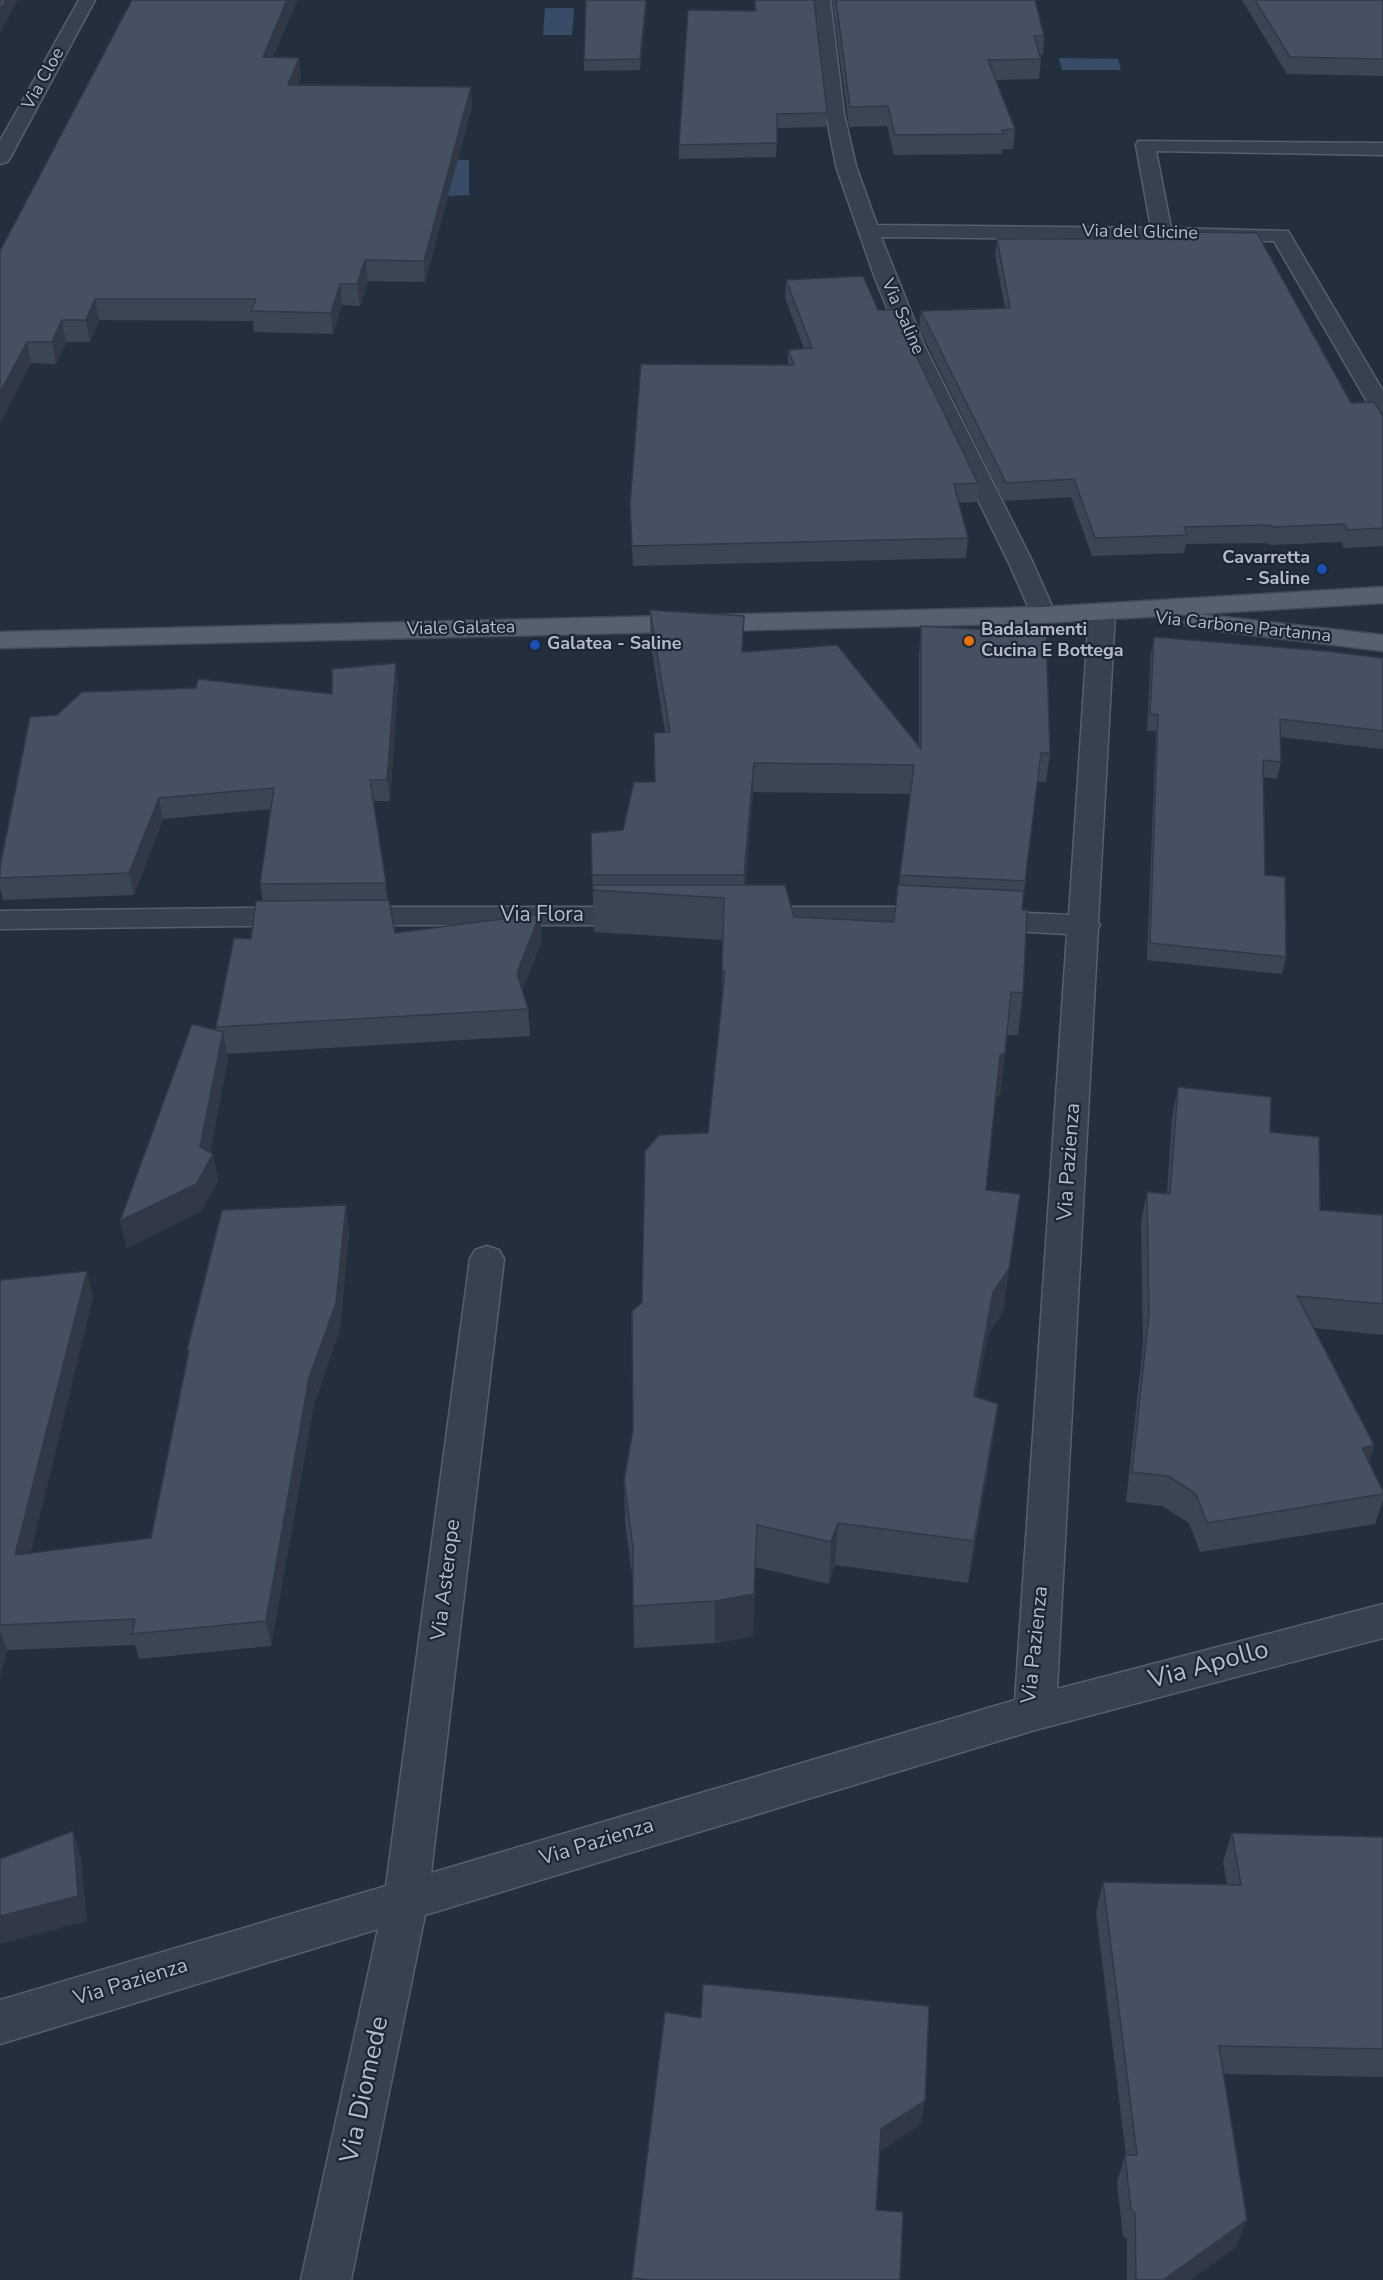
<!DOCTYPE html>
<style>
body{margin:0}
canvas{display:block;background:#242f3e}
</style>
<canvas width="1383" height="2280"></canvas>
<script>
const ctx = document.querySelector('canvas').getContext('2d');
ctx.lineJoin = 'round';
function paint(path, color) { ctx.fillStyle = color; ctx.fill(path, 'evenodd'); }
const shape = rows => new Path2D(rows.map(r => 'M' + r).join(''));
function trace(path, color, width, dash) { ctx.strokeStyle = color; ctx.lineWidth = width; ctx.lineCap = dash ? 'butt' : 'round'; ctx.setLineDash(dash || []); ctx.stroke(path); }
function write(font, color, halo, rows, align = 'center') {
  ctx.font = font + ' "Nunito Sans",sans-serif'; ctx.lineWidth = 4.5; ctx.setLineDash([]); ctx.textBaseline = 'middle'; ctx.strokeStyle = halo; ctx.fillStyle = color; for (const [text, x, y, turn = 0] of rows) {
    ctx.save(); ctx.translate(x, y); ctx.rotate((+turn || 0) * Math.PI / 180); ctx.textAlign = isNaN(turn) ? turn : align; if (halo) ctx.strokeText(text, 0, 0); ctx.fillText(text, 0, 0); ctx.restore();
  }
}
paint(shape([
 [545,8,574,8,572,35,543,35],
 [1059,58,1118,59,1121,70,1062,70],
 [469,160,469,195,420,197,421,161]
]), '#394c67');
const minor = shape([
 [79,0,95,0,10,158,7,162,0,164,0,141,79,0],
 [814,0,830,0,844,114,856,166,877,225,1151,228,1136,145,1138,141,1383,143,1383,155,1156,151,1171,228,1288,231,1383,391,1383,417,1375,415,1372,410,1274,241,881,237,924,345,1033,563,1056,615,1052,620,1043,623,1034,620,1009,563,902,345,875,278,836,166,826,114,814,0],
 [1102,604,1111,607,1115,612,1098,922,1100,925,1098,928,1057,1689,1383,1604,1383,1638,1035,1730,425,1915,351,2280,301,2280,378,1929,0,2044,0,2000,386,1886,470,1259,475,1250,487,1246,499,1250,504,1259,431,1873,1015,1700,1067,934,907,925,751,925,740,923,736,916,740,909,751,907,907,907,1069,915,1089,612,1093,607,1102,604],
 [325,907,639,907,650,909,654,916,650,923,639,925,325,925,0,929,0,911,325,907]
]);
const major = shape([
 [1383,587,1383,603,1043,623,0,648,0,632,1043,607,1383,587],
 [1197,614,1383,635,1383,651,1188,627,1184,622,1188,617,1197,614]
]);
trace(minor, '#565f6c', 3);
trace(major, '#414a57', 3);
paint(minor, '#38414e');
paint(major, '#56606e');
paint(shape([
 [132,0,297,0,273,57,301,77,298,85,472,107,425,282,368,281,360,306,342,305,333,334,254,332,253,321,99,320,90,342,66,342,56,364,31,363,0,423],
 [647,0,640,70,584,71,584,60],
 [754,0,814,0,827,113,826,127,777,128,776,157,679,159,679,145,755,11],
 [832,0,1035,0,1044,36,1043,55,1039,55,1041,59,1039,79,995,80,1015,129,1013,149,1002,149,1002,154,894,155,887,126,849,127],
 [1242,0,1383,0,1383,76,1287,74],
 [1194,232,1351,403,1383,416,1383,546,1344,548,1341,542,1271,545,1265,543,1186,544,1184,553,1092,556,1071,497,1004,501,919,328,921,311,1005,308,995,255,997,239,1193,239],
 [786,280,878,310,978,483,977,502,959,503,968,538,966,558,633,566,630,504,788,365,788,350,804,349,785,298],
 [650,610,743,652,919,746,919,654,921,626,1050,753,1046,782,1037,782,1022,910,1023,993,1018,1035,1007,1035,1000,1096,995,1098,986,1190,1003,1312,988,1335,976,1397,998,1404,992,1447,968,1583,835,1565,829,1584,755,1567,753,1636,715,1643,634,1648,633,1582,625,1522,624,1480,633,1430,642,1303,708,1133,722,1005,723,940,594,932,591,833,623,830,654,782,665,732,650,639],
 [753,792,910,794,899,885,894,922,794,917,745,885],
 [1154,637,1383,658,1383,749,1280,737,1281,762,1277,779,1263,777,1265,875,1286,957,1282,974,1147,960,1156,731,1147,731,1151,653],
 [398,683,390,801,373,801,388,900,395,933,540,914,542,941,522,990,528,1009,530,1036,227,1054,228,1059,210,1152,213,1154,218,1181,201,1211,127,1248,120,1221,216,1030,216,1027,251,939,263,901,260,884,271,809,163,819,134,895,3,900,0,887,0,867,57,715,332,694],
 [1178,1087,1270,1132,1320,1210,1383,1215,1383,1335,1314,1328,1374,1445,1369,1462,1383,1491,1383,1500,1375,1524,1200,1552,1189,1523,1162,1506,1126,1502,1143,1344,1141,1222,1147,1192,1167,1193,1172,1117],
 [349,1231,340,1329,314,1404,271,1646,139,1659,135,1645,7,1650,0,1677,0,1283,93,1297,30,1554,151,1538,188,1355,187,1350],
 [1232,1833,1383,1837,1383,2077,1224,2074,1236,2247,1190,2280,1127,2280,1127,2239,1123,2236,1117,2182,1125,2155,1126,2155,1096,1912,1103,1882,1227,1884,1223,1862],
 [921,2124,880,2151,876,2210,900,2280,632,2280,632,2278]
]), '#3b4654');
paint(shape([
 [6,0,18,0,0,33,0,11],
 [287,0,297,0,265,76,263,57],
 [646,0,647,0,640,70,640,59],
 [299,58,301,77,290,105,288,85],
 [471,87,472,107,425,282,424,261],
 [365,260,368,281,360,306,357,284],
 [340,284,342,305,333,334,331,313],
 [95,299,99,320,90,342,86,320],
 [62,320,66,342,56,364,52,342],
 [27,342,31,363,0,423,0,392],
 [396,663,398,683,390,801,387,780],
 [754,763,753,792,744,905,744,875],
 [159,798,163,819,134,895,129,873],
 [540,914,542,941,518,1000,517,973],
 [223,1032,228,1059,208,1163,213,1154,218,1181,201,1211,127,1248,120,1221,200,1147],
 [1005,1053,1000,1096,995,1098,1000,1055],
 [1020,1194,1003,1312,988,1335,968,1438,974,1396,993,1292],
 [346,1205,349,1231,340,1329,314,1404,271,1646,266,1621,309,1378],
 [87,1271,93,1297,24,1581,15,1555],
 [998,1404,992,1447,968,1583,974,1541],
 [1374,1445,1365,1475,1362,1448],
 [838,1523,835,1565,829,1584,831,1542],
 [754,1594,753,1636,715,1643,715,1601],
 [0,1631,7,1650,0,1677],
 [73,1831,81,1857,87,1921,0,1944,0,1916],
 [925,2101,921,2124,878,2152,881,2129],
 [1247,2220,1236,2247,1190,2280,1163,2280]
]), '#303945');
const building = shape([
 [0,0,6,0,0,11,0,0],
 [132,0,287,0,263,57,299,58,288,85,471,87,424,261,365,260,357,284,340,284,331,313,251,311,256,299,95,299,86,320,62,320,52,342,27,342,0,392,0,251,132,0],
 [586,0,646,0,640,59,584,60,586,0],
 [755,0,814,0,827,113,777,114,777,143,679,145,688,10,756,11,755,0],
 [836,0,1035,0,1044,36,1034,36,1041,59,988,60,1015,129,1002,130,1003,134,895,135,888,106,850,107,836,0],
 [1255,0,1383,0,1383,59,1290,57,1255,0],
 [1194,232,1257,233,1351,403,1374,402,1383,416,1383,528,1347,530,1345,524,1274,527,1269,525,1184,527,1187,535,1095,538,1074,479,1006,483,921,311,1010,308,997,239,1198,239,1194,232],
 [863,276,878,310,894,310,978,483,954,484,968,538,632,546,630,504,641,364,794,365,788,350,812,348,786,280,863,276],
 [650,610,744,616,742,652,837,645,921,749,921,626,1046,633,1050,753,1041,753,1025,881,900,875,914,765,754,763,744,875,592,875,591,833,623,830,634,782,655,782,654,733,670,732,650,610],
 [1154,637,1325,651,1383,658,1383,731,1280,719,1281,762,1263,760,1265,875,1285,877,1286,957,1150,943,1158,715,1150,714,1154,637],
 [396,663,387,780,370,780,386,883,260,884,274,788,159,798,129,873,0,878,0,867,30,717,57,715,82,692,196,688,198,679,332,694,332,669,396,663],
 [593,885,785,885,794,917,894,922,898,885,1024,891,1022,910,1027,910,1023,993,1011,992,1005,1053,1000,1055,986,1190,1020,1194,1009,1269,993,1292,974,1396,998,1404,974,1541,838,1523,831,1542,757,1525,754,1594,715,1601,633,1606,633,1548,624,1480,633,1430,632,1311,642,1303,645,1151,659,1135,708,1133,725,972,722,969,724,898,593,890,593,885],
 [389,900,395,933,540,914,517,973,528,1009,216,1027,234,938,251,939,256,901,389,900],
 [192,1024,223,1032,200,1147,213,1154,196,1184,120,1221,192,1024],
 [1178,1087,1271,1097,1270,1132,1319,1137,1320,1210,1383,1215,1383,1304,1297,1296,1374,1445,1362,1448,1383,1491,1383,1494,1207,1523,1196,1494,1168,1476,1132,1472,1149,1314,1147,1192,1170,1194,1178,1087],
 [346,1205,336,1303,309,1378,266,1621,132,1634,135,1619,0,1625,0,1283,1,1280,87,1271,15,1555,151,1538,189,1350,187,1350,222,1210,346,1205],
 [73,1831,78,1896,0,1916,0,1859,73,1831],
 [1232,1833,1383,1837,1383,2049,1219,2046,1247,2220,1163,2280,1136,2280,1135,2213,1131,2210,1125,2155,1137,2155,1103,1882,1241,1885,1232,1833],
 [703,1984,929,2006,925,2101,881,2129,876,2210,903,2212,900,2280,650,2280,632,2278,665,2012,701,2018,703,1984]
]);
paint(building, '#455162');
trace(building, '#303945', 1.5);
for (const [x, y, r, color] of [
 [1322,569,6,"#1a4fb4"],
 [969,641,6,"#e8710a"],
 [535,645,6,"#1a4fb4"]
]) { const dot = new Path2D(); dot.arc(x, y, r, 0, 2 * Math.PI); ctx.fillStyle = color; ctx.fill(dot); trace(dot, '#1d2633', 2); }
write('18px', '#b4bcc9', '#1d2633', [
 ["Via Cloe",44,79,-61],
 ["Via del Glicine",1140,233,1],
 ["Via Saline",902,317,66],
 ["Via Carbone Partanna",1243,628,6],
 ["Viale Galatea",461,629,-1]
]);
write('bold 18px', '#b4bcc9', '#1d2633', [
 ["Cavarretta",1310,559,"right"],
 ["- Saline",1310,580,"right"],
 ["Badalamenti",981,631],
 ["Cucina E Bottega",981,652],
 ["Galatea - Saline",547,645]
], 'left');
write('21px', '#b4bcc9', '#1d2633', [
 ["Via Flora",542,916],
 ["Via Pazienza",1070,1162,-86],
 ["Via Asterope",447,1580,-83],
 ["Via Pazienza",1036,1645,-84],
 ["Via Pazienza",597,1843,-17],
 ["Via Pazienza",131,1983,-17]
]);
write('26px', '#b4bcc9', '#1d2633', [
 ["Via Apollo",1209,1666,-15],
 ["Via Diomede",366,2090,-78]
]);
</script>
